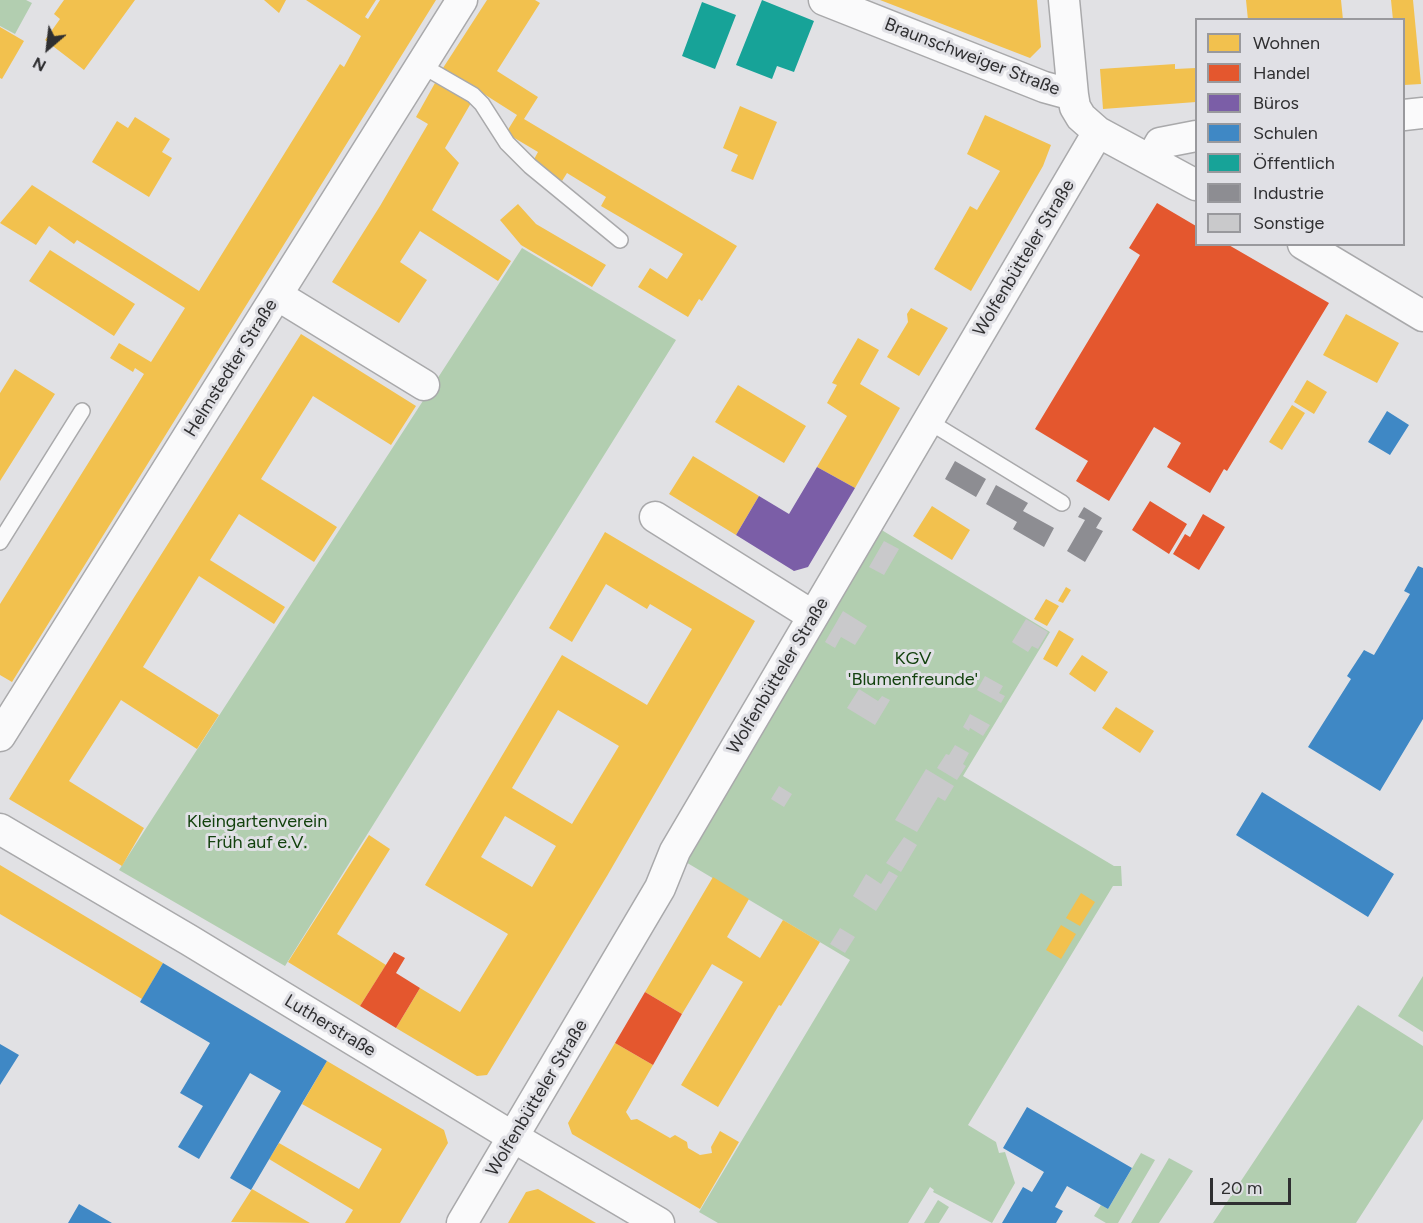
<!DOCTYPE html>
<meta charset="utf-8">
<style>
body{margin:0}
#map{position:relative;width:1423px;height:1223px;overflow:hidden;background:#e1e1e4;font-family:Figtree,sans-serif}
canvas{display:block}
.legend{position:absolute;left:1195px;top:18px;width:210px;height:228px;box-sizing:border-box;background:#e0e0e5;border:2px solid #99999d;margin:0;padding:8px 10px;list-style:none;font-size:18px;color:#2f2f31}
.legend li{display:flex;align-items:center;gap:12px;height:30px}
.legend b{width:30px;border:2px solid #99999d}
.north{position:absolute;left:18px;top:18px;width:60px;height:60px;-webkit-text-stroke:4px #e0e0e5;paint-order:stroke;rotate:208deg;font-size:16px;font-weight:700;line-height:24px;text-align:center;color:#2f2f31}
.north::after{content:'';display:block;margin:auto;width:21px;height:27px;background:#2f2f31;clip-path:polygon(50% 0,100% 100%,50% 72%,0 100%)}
.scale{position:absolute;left:1210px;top:1178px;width:81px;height:27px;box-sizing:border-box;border:3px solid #2f2f31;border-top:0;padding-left:8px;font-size:18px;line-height:21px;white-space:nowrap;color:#2f2f31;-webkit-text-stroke:4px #e0e0e5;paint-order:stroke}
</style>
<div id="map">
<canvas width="1423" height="1223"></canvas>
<ul class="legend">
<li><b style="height:16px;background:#f2c14e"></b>Wohnen</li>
<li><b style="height:16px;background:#e4572e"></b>Handel</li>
<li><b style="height:16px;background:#7b5ea7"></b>Büros</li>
<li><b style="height:16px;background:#3f88c5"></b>Schulen</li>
<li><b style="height:16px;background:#17a398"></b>Öffentlich</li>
<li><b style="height:16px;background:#8d8d92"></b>Industrie</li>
<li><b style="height:16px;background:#c9c9cb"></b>Sonstige</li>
</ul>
<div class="north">N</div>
<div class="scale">20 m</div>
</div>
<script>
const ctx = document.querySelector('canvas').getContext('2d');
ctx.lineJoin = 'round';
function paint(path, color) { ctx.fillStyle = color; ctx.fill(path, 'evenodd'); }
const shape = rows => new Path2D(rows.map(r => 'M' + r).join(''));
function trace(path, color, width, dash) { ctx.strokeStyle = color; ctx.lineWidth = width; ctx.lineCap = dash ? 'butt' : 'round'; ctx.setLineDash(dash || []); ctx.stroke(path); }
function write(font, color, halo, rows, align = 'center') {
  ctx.font = font + ' Figtree,sans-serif'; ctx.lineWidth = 6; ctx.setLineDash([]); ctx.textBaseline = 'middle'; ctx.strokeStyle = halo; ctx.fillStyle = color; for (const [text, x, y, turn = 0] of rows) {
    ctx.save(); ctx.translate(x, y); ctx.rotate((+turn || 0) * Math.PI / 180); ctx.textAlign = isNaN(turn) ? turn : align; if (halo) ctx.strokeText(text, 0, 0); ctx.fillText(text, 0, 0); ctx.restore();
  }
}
paint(shape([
 [0,0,26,0,32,3,15,34,0,26],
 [522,248,676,340,285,966,119,870],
 [880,529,1050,632,963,776,1114,866,1121,866,1122,886,1113,886,968,1125,996,1142,999,1153,1005,1152,1015,1183,992,1223,933,1192,934,1190,930,1187,908,1223,718,1223,699,1212,850,960,684,861],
 [1423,976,1423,1032,1398,1016],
 [1358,1005,1423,1046,1423,1119,1356,1223,1213,1223],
 [1141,1153,1155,1160,1118,1223,1106,1223,1094,1216,1101,1205,1108,1209],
 [1169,1158,1193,1171,1159,1223,1131,1223],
 [938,1200,949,1207,939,1223,924,1223]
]), '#b2ceb0');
paint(shape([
 [64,0,135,0,84,70,45,40,60,19,54,14],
 [264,0,286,0,279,13],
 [306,0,376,0,365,17,368,19,380,0,436,0,12,682,0,675,0,604,144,374,135,368,133,372,110,358,119,343,151,362,185,308,77,240,74,244,49,226,36,245,0,223,32,185,199,291,340,64,344,67,361,36],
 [487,0,535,0,540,3,497,71,538,97,524,119,737,246,702,301,699,299,688,317,638,287,650,268,667,279,683,254,601,206,606,197,567,173,562,181,532,163,538,152,506,133,517,115,443,68],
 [880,0,1037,0,1041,47,1030,58],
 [1246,0,1341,0,1343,20,1248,20],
 [1391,0,1413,0,1421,84,1404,85,1404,20,1393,20],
 [0,27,24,41,2,79,0,78],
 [1175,64,1175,69,1196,68,1196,102,1103,109,1100,69],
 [435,83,471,103,445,148,459,163,432,210,511,261,498,281,420,231,400,262,427,280,399,323,332,282,380,206,428,124,416,117],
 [740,106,777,122,753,180,731,171,738,155,723,148],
 [985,115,1051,145,1043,166,971,291,934,269,970,206,977,210,1000,171,967,154],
 [135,117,170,139,162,152,172,158,149,197,92,162,117,121,128,128],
 [518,204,536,224,606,265,592,287,521,245,500,220],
 [50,250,135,304,114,336,29,281],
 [911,308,948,328,919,376,887,357,908,322,907,314],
 [1346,314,1399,343,1377,383,1323,355],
 [301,334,416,406,391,445,313,396,261,479,337,527,314,562,239,514,210,560,285,607,274,624,199,576,143,667,219,715,197,749,121,700,69,781,144,828,122,866,9,799,133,599],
 [858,338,879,350,860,384,900,408,855,488,817,467,847,416,827,403,837,385,832,383],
 [15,369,55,394,0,481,0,393],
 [1307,380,1327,392,1314,414,1294,402],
 [738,385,806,426,784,463,715,422],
 [1292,405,1305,413,1282,450,1269,442],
 [693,456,759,496,736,535,669,494],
 [932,506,970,530,952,560,913,536],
 [605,532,755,621,607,876,487,1075,477,1076,396,1028,420,988,460,1012,508,934,425,885,562,655,647,705,692,629,650,604,647,609,606,584,572,642,549,628],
 [558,710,619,746,572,824,512,788],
 [505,816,556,846,532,887,481,857],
 [1066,587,1071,590,1063,603,1058,601],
 [1046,599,1059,606,1047,626,1034,619],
 [1059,630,1074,639,1057,667,1043,659],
 [1082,655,1108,672,1095,692,1069,674],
 [1116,707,1154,731,1140,753,1102,728],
 [369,835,390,849,337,934,386,965,360,1006,288,962],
 [0,865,163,963,142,999,0,914],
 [713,877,749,899,727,937,760,958,783,920,820,942,781,1006,779,1005,718,1107,681,1085,743,982,712,964,682,1014,645,992],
 [1081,893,1095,902,1080,926,1066,918],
 [1061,925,1076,934,1061,959,1046,950],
 [615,1043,653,1065,626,1112,631,1120,637,1119,670,1138,675,1135,687,1142,688,1148,700,1155,712,1153,711,1147,720,1131,739,1142,700,1209,572,1134,568,1123],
 [327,1061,444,1130,448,1143,400,1223,345,1223,353,1210,269,1159,279,1143,359,1189,382,1149,302,1104],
 [252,1189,310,1223,231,1222],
 [538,1189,596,1223,508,1223,526,1192]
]), '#f2c14e');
paint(shape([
 [1157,203,1196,226,1196,244,1227,244,1329,303,1227,471,1224,469,1210,493,1167,467,1181,443,1154,427,1109,501,1076,481,1088,461,1035,429,1140,255,1129,248],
 [1150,501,1187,524,1169,554,1132,530],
 [1203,514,1225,527,1199,570,1173,554,1185,534,1190,537],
 [394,952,405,958,396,973,420,988,396,1028,360,1006],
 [645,992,682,1014,653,1065,615,1043]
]), '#e4572e');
paint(shape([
 [817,467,855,488,808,567,794,571,736,535,759,496,789,514]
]), '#7b5ea7');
paint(shape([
 [1387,411,1409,425,1390,455,1368,442],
 [1418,566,1423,568,1423,719,1380,791,1308,747,1351,679,1347,676,1364,650,1374,655,1410,594,1404,591],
 [1262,792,1394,874,1368,917,1236,835],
 [163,963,327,1061,251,1190,230,1178,281,1091,250,1073,199,1159,178,1147,203,1106,180,1093,210,1043,140,1002],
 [0,1044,19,1055,0,1085],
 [1027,1107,1132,1168,1108,1209,1067,1186,1055,1207,1063,1211,1056,1223,1002,1223,1023,1187,1032,1192,1044,1172,1003,1148],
 [79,1204,112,1223,68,1223]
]), '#3f88c5');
paint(shape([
 [762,0,814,21,794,72,777,66,772,79,736,65],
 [702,2,736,15,715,69,682,56]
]), '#17a398');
paint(shape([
 [955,461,986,479,976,497,945,479],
 [996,485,1028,503,1023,511,1054,528,1044,547,1013,529,1017,522,986,504],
 [1084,507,1102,518,1096,528,1103,531,1085,562,1067,551,1085,520,1078,517]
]), '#8d8d92');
paint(shape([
 [884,541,899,549,884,575,869,567],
 [843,611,867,626,855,645,841,637,835,648,825,642],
 [1026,619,1048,632,1038,649,1032,646,1028,652,1012,642],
 [985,676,1003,686,999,693,1005,696,1001,703,977,690],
 [859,689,878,701,882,696,890,700,875,725,847,708],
 [970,714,990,725,983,736,970,728,969,731,963,727],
 [955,745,969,753,963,764,966,766,957,780,937,768,946,754,949,755],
 [926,769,954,786,945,801,938,797,917,832,895,820],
 [779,786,792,794,784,807,771,799],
 [904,837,917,845,901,872,886,863],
 [889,871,898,876,876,911,853,896,866,874,881,884],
 [840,928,855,937,845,953,830,944]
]), '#c9c9cb');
const service = shape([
 [421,65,473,95,482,104,507,143,530,166,620,240],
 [928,421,1062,503],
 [0,542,82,411]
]);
const minor = shape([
 [824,0,1044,87,1073,95],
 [1064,0,1073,95,1075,107,1081,117,1098,132,1196,185],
 [1404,115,1423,113],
 [1151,159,1160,143,1196,136],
 [1303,244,1423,316],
 [277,295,424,385],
 [655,517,813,616],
 [0,736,462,0],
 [0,829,189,940,513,1137,659,1223],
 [462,1223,660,888,675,851,1098,132]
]);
trace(service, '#a9a9ab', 18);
trace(minor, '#a9a9ab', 33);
trace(service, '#fafafb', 15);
trace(minor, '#fafafb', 30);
write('18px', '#2f2f31', '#e0e0e5', [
 ["Braunschweiger Straße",972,57,21],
 ["Wolfenbütteler Straße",1024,258,-59],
 ["Helmstedter Straße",231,368,-58],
 ["Wolfenbütteler Straße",778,676,-59],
 ["Lutherstraße",330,1026,31],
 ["Wolfenbütteler Straße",537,1098,-59]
]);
write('18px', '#13420e', '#e0e0e5', [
 ["KGV",913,659],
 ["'Blumenfreunde'",913,680],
 ["Kleingartenverein",257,822],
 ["Früh auf e.V.",257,843]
]);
</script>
